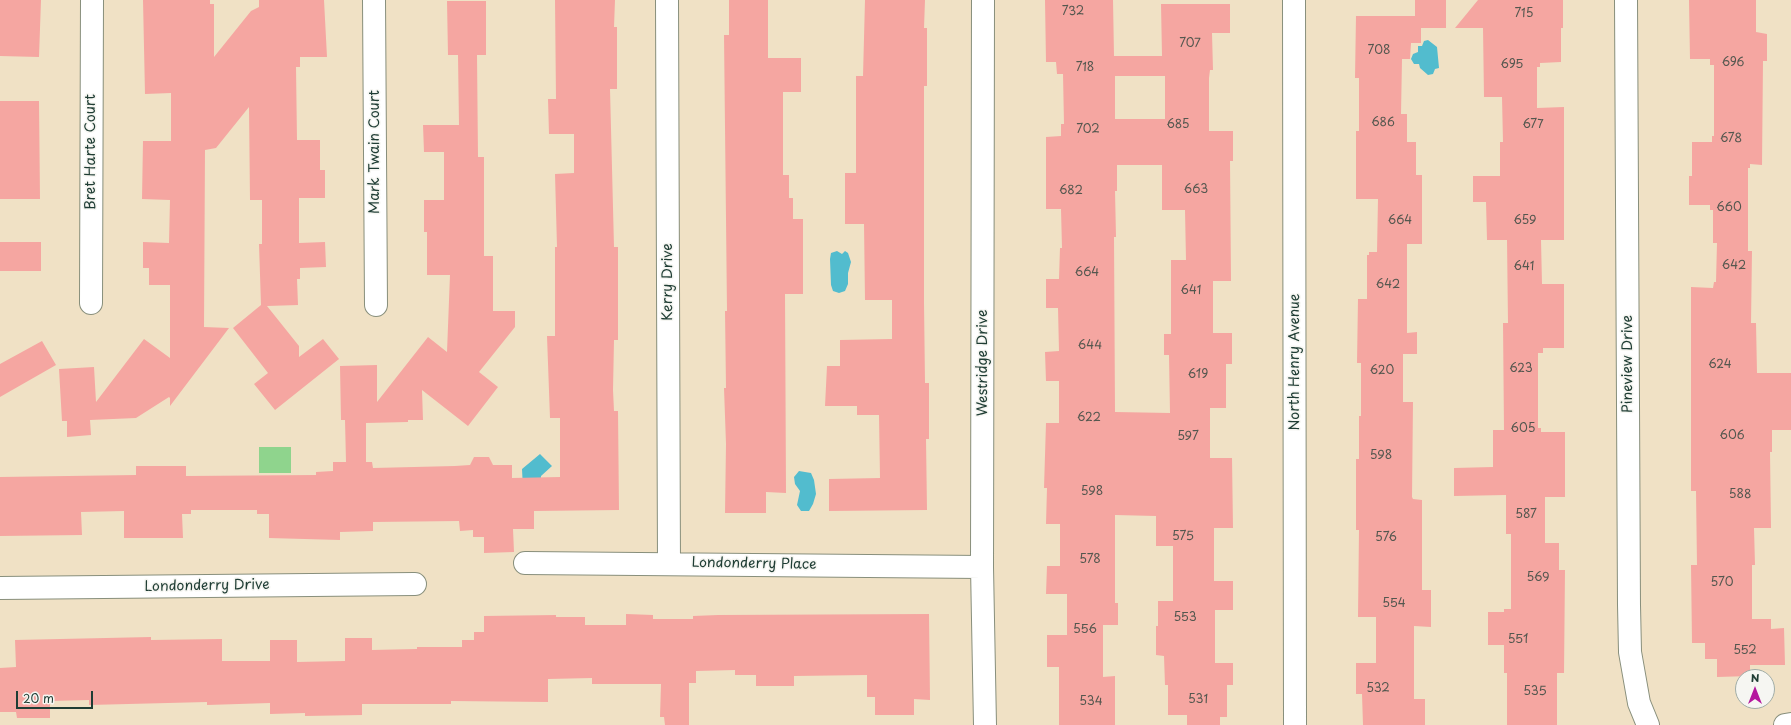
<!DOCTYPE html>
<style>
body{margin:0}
#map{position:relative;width:1791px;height:725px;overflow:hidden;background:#f0e1c5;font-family:"Playpen Sans",sans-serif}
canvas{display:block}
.north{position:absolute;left:1735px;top:669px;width:40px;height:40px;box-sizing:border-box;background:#f6f6f2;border:1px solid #a0aca6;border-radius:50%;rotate:0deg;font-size:11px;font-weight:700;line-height:16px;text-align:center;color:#1f3d34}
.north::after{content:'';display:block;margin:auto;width:14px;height:18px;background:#b5179e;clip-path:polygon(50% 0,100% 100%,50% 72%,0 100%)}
.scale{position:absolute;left:16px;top:691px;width:77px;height:18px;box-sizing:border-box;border:2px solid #1f3d34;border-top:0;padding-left:5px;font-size:12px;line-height:14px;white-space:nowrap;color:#1f3d34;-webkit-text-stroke:3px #f6f6f2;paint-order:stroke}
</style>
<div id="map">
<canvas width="1791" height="725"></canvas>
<div class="north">N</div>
<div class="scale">20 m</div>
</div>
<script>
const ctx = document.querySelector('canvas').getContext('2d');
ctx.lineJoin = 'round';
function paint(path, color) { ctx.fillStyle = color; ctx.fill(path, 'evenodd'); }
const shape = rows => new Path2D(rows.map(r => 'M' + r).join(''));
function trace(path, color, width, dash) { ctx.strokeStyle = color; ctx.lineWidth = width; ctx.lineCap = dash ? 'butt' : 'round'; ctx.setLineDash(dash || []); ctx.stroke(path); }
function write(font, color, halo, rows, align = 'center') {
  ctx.font = font + ' "Playpen Sans",sans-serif'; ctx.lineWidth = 3; ctx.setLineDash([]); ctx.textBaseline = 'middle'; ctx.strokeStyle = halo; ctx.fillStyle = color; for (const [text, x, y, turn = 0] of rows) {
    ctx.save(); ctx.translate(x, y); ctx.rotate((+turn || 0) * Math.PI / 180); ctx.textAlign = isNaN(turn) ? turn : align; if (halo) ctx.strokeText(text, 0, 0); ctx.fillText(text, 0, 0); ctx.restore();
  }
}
paint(shape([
 [259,447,291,447,291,473,259,473]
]), '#8fd48d');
paint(shape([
 [1428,40,1437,47,1439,68,1435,69,1433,74,1428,75,1420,68,1419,64,1414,64,1411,59,1413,54,1418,52,1418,46,1422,46,1424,41],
 [837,251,842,254,845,251,848,253,851,262,848,273,848,284,845,291,839,293,833,291,831,285,830,259,831,253],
 [540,454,552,466,541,476,540,493,523,489,522,469],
 [799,471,811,473,814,480,816,494,813,504,809,511,801,511,797,505,800,491,795,484,794,477]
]), '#52bcce');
paint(shape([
 [0,0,41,0,39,57,0,56],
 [143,0,210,0,210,4,214,4,214,57,251,11,259,7,259,0,324,0,327,57,300,57,300,67,296,67,297,140,320,140,320,170,325,170,325,198,299,198,299,243,325,242,326,267,300,268,300,279,297,279,298,305,267,306,299,346,299,357,323,339,339,359,275,410,254,384,268,373,233,328,261,305,259,244,262,244,262,200,250,200,249,107,216,148,205,150,204,327,229,328,170,406,170,398,169,397,136,418,90,420,91,435,67,437,67,421,62,421,59,369,94,367,96,402,144,339,170,358,170,285,149,285,149,268,143,268,143,242,169,243,170,200,142,199,143,141,171,141,171,93,145,94],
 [555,0,615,0,614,27,617,27,617,89,610,89,614,247,618,247,618,340,614,340,613,390,614,411,618,411,619,510,534,511,534,529,513,529,514,552,484,553,484,537,473,537,473,530,460,531,459,521,373,522,373,531,340,532,340,540,269,538,269,514,257,514,257,510,191,510,191,514,182,514,183,538,124,538,124,511,81,512,82,535,0,536,0,477,136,475,136,466,186,466,186,476,316,475,316,472,333,471,333,462,346,462,345,420,341,420,340,366,377,365,377,402,428,337,447,352,450,275,427,275,427,232,424,232,424,200,444,200,444,152,424,152,423,125,459,125,458,55,448,55,447,1,486,1,486,55,477,55,478,157,484,157,484,256,493,256,493,311,515,311,515,327,479,372,498,387,468,426,422,390,423,420,408,420,408,422,366,423,366,462,372,462,373,468,455,466,470,465,474,457,489,457,493,465,512,465,512,478,560,477,560,418,550,418,547,336,555,336,555,247,557,247,555,174,574,173,574,134,549,134,548,99,556,99],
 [729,0,768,0,768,58,801,58,801,92,783,92,783,175,789,175,789,198,793,198,793,219,803,219,803,294,785,294,786,493,766,492,766,513,725,513,726,444,724,388,726,388,725,311,727,311,724,35,729,35],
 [865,0,925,0,924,28,927,28,927,86,924,86,924,303,925,383,929,383,929,439,926,439,927,510,829,511,829,479,880,478,879,415,857,415,857,406,825,406,827,366,840,366,840,340,892,339,892,300,865,300,864,224,845,224,845,173,856,173,856,76,863,76],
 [1045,0,1113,0,1114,56,1162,56,1161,4,1230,4,1230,33,1212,33,1213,70,1210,70,1209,78,1209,131,1233,131,1233,161,1230,161,1231,281,1213,281,1213,333,1232,333,1232,364,1226,364,1226,408,1210,408,1210,458,1232,458,1233,528,1214,528,1214,581,1233,581,1233,610,1215,610,1215,663,1233,663,1233,685,1227,685,1227,717,1220,717,1220,725,1187,725,1187,715,1168,715,1168,685,1165,685,1164,656,1156,655,1156,626,1158,626,1158,601,1173,601,1173,546,1156,546,1156,516,1115,515,1115,603,1118,603,1118,625,1103,625,1103,677,1115,676,1115,725,1059,725,1059,667,1047,667,1047,635,1067,635,1067,594,1046,594,1047,566,1060,566,1060,524,1046,524,1047,488,1044,488,1046,423,1059,423,1059,381,1046,381,1045,352,1059,351,1058,308,1046,308,1046,279,1059,279,1060,248,1062,248,1061,209,1046,209,1046,137,1061,136,1061,124,1064,124,1063,74,1057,74,1056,62,1046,62],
 [1115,76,1165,76,1165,119,1115,119],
 [1117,165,1162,165,1162,210,1185,210,1186,260,1171,260,1171,334,1164,334,1164,355,1169,355,1170,413,1115,412,1114,237,1116,237,1115,191,1117,191],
 [1415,0,1446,0,1446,28,1421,28,1421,43,1411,43,1410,59,1402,59,1401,114,1407,114,1407,142,1416,142,1416,175,1422,175,1422,244,1407,244,1407,333,1417,332,1417,354,1403,354,1403,402,1413,402,1412,497,1413,499,1422,500,1422,590,1431,590,1431,627,1414,626,1414,699,1425,699,1425,725,1363,725,1362,694,1356,694,1356,663,1376,663,1376,617,1358,617,1359,530,1356,530,1356,459,1359,459,1359,416,1361,416,1361,363,1357,363,1358,299,1367,299,1367,255,1369,255,1369,252,1377,252,1378,199,1356,199,1356,131,1359,131,1359,78,1355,78,1356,16,1415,16],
 [1478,0,1563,0,1563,28,1561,28,1561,62,1540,63,1540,67,1537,67,1537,108,1564,107,1564,240,1541,240,1542,284,1564,284,1564,348,1543,348,1543,353,1538,353,1538,428,1541,428,1541,432,1565,432,1565,497,1545,497,1545,543,1559,543,1559,570,1565,570,1564,673,1557,673,1557,725,1507,725,1507,673,1504,673,1504,645,1488,645,1488,612,1504,612,1504,609,1511,609,1511,534,1506,534,1506,495,1454,496,1454,468,1493,467,1493,430,1504,430,1503,323,1508,323,1507,240,1487,240,1486,202,1473,202,1473,176,1500,176,1500,142,1503,142,1502,97,1484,97,1483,28,1455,28],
 [1689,0,1756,0,1756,32,1767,34,1767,61,1763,61,1762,165,1750,164,1750,168,1748,168,1748,251,1752,251,1751,323,1756,323,1757,373,1791,373,1791,430,1772,430,1772,452,1770,452,1771,528,1754,528,1755,565,1752,565,1752,619,1771,619,1771,629,1784,628,1785,665,1750,665,1750,676,1717,677,1717,659,1705,659,1705,643,1692,643,1691,565,1697,565,1696,491,1691,491,1691,287,1713,288,1714,282,1716,282,1717,243,1713,243,1713,210,1710,210,1710,205,1689,205,1689,176,1692,176,1692,142,1712,142,1712,136,1714,136,1714,65,1710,65,1710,59,1690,59],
 [0,101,39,101,40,199,0,199],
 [0,242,41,242,41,271,0,271],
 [42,341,56,365,0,397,0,364],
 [626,614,653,615,653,619,693,619,693,616,718,615,929,614,930,700,914,699,914,715,875,715,875,697,867,697,867,675,794,676,794,686,756,686,756,675,735,675,735,670,696,671,696,683,689,683,689,725,665,725,664,717,660,717,661,684,592,684,592,678,548,679,548,702,451,701,451,704,362,704,362,715,305,716,305,713,270,714,270,703,207,705,207,702,89,705,89,700,50,701,50,718,17,718,16,712,0,712,0,668,16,667,15,640,151,637,151,640,222,639,222,661,270,661,270,640,297,640,297,662,345,661,345,638,372,638,372,650,417,649,417,647,462,647,462,640,474,640,474,632,484,632,484,616,556,615,556,617,585,617,585,625,626,625]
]), '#f5a6a1');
const minor = shape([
 [374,0,376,305],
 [667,0,669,563],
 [983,0,982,567,985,725],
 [1294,0,1295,725],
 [1626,0,1629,605,1630,652,1639,703,1648,725],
 [91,303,92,0],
 [525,563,982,567],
 [0,588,415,584],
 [1785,725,1791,724]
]);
trace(minor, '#888f7c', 24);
trace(minor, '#fff', 22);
write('12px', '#54574f', null, [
 ["732",1073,12],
 ["715",1524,14],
 ["707",1190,44],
 ["708",1379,51],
 ["696",1733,63],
 ["695",1512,65],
 ["718",1085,68],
 ["686",1383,123],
 ["685",1178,125],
 ["677",1533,125],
 ["702",1088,130],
 ["678",1731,139],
 ["663",1196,190],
 ["682",1071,191],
 ["660",1729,208],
 ["664",1400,221],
 ["659",1525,221],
 ["642",1734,266],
 ["641",1524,267],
 ["664",1087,273],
 ["642",1388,285],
 ["641",1191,291],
 ["644",1090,346],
 ["624",1720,365],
 ["623",1521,369],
 ["620",1382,371],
 ["619",1198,375],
 ["622",1089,418],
 ["605",1523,429],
 ["606",1732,436],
 ["597",1188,437],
 ["598",1381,456],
 ["598",1092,492],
 ["588",1740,495],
 ["587",1526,515],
 ["575",1183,537],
 ["576",1386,538],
 ["578",1090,560],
 ["569",1538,578],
 ["570",1722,583],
 ["554",1394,604],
 ["553",1185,618],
 ["556",1085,630],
 ["551",1518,640],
 ["552",1745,651],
 ["532",1378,689],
 ["535",1535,692],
 ["531",1198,700],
 ["534",1091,702]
]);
write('14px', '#1f3d34', '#f6f6f2', [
 ["Bret Harte Court",91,152,-90],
 ["Mark Twain Court",375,152,-90],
 ["Kerry Drive",668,282,-90],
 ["North Henry Avenue",1295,362,-90],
 ["Westridge Drive",983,363,-90],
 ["Pineview Drive",1628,364,-90],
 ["Londonderry Place",754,564,1],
 ["Londonderry Drive",207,586,-1]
]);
</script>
